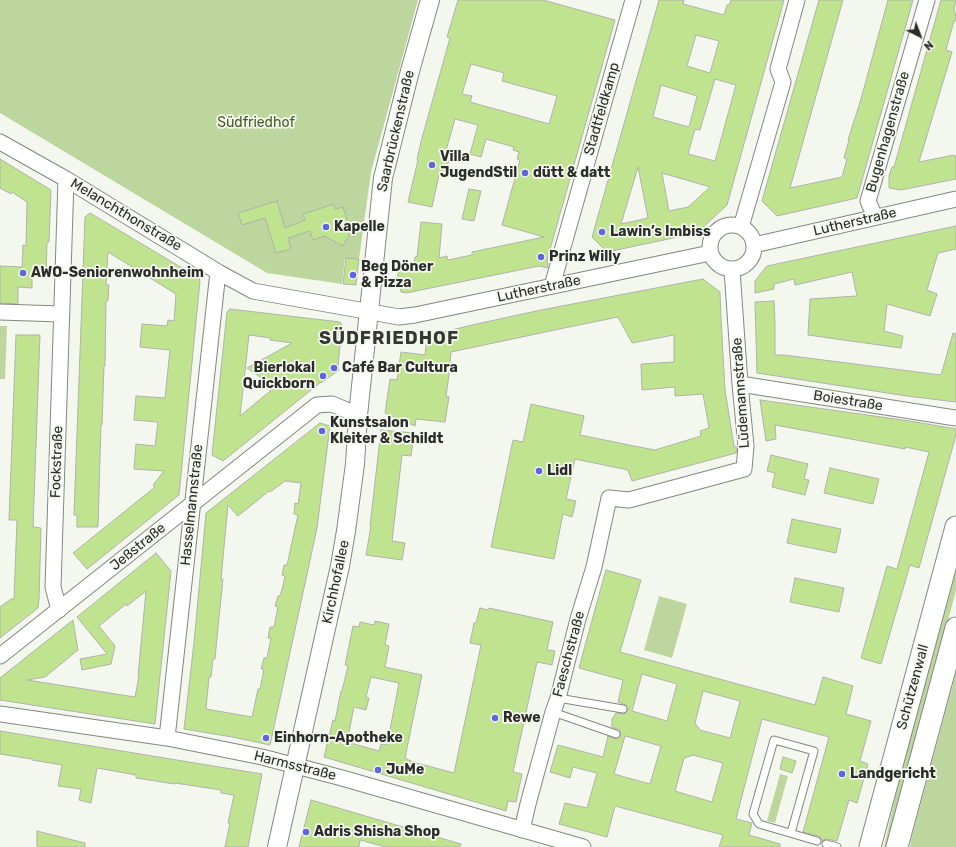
<!DOCTYPE html>
<meta charset="utf-8">
<style>
body{margin:0}
#map{position:relative;width:956px;height:847px;overflow:hidden;background:#f3f7ee;font-family:Rubik,sans-serif}
canvas{display:block}
.north{position:absolute;left:900px;top:16px;width:40px;height:40px;-webkit-text-stroke:3px #f3f7ee;paint-order:stroke;rotate:138deg;font-size:11px;font-weight:700;line-height:16px;text-align:center;color:#2c2d2a}
.north::after{content:'';display:block;margin:auto;width:14px;height:18px;background:#2c2d2a;clip-path:polygon(50% 0,100% 100%,50% 72%,0 100%)}
</style>
<div id="map">
<canvas width="956" height="847"></canvas>
<div class="north">N</div>
</div>
<script>
const ctx = document.querySelector('canvas').getContext('2d');
ctx.lineJoin = 'round';
function paint(path, color) { ctx.fillStyle = color; ctx.fill(path, 'evenodd'); }
const shape = rows => new Path2D(rows.map(r => 'M' + r).join(''));
function trace(path, color, width, dash) { ctx.strokeStyle = color; ctx.lineWidth = width; ctx.lineCap = dash ? 'butt' : 'round'; ctx.setLineDash(dash || []); ctx.stroke(path); }
function write(font, color, halo, rows, align = 'center') {
  ctx.font = font + ' Rubik,sans-serif'; ctx.lineWidth = 3.5; ctx.setLineDash([]); ctx.textBaseline = 'middle'; ctx.strokeStyle = halo; ctx.fillStyle = color; for (const [text, x, y, turn = 0] of rows) {
    ctx.save(); ctx.translate(x, y); ctx.rotate((+turn || 0) * Math.PI / 180); ctx.textAlign = isNaN(turn) ? turn : align; if (halo) ctx.strokeText(text, 0, 0); ctx.fillText(text, 0, 0); ctx.restore();
  }
}
paint(shape([
 [0,0,418,0,371,172,359,259,345,258,342,284,267,273,0,113],
 [0,326,7,326,5,379,0,379],
 [956,565,956,591,907,768,888,847,884,847,911,727],
 [659,596,687,604,672,658,644,650],
 [956,673,956,847,910,847,911,840],
 [780,774,788,776,775,823,767,821]
]), '#bdd69e');
const building = shape([
 [458,0,543,0,615,20,547,260,548,268,539,266,406,293,401,292,398,277,398,269,413,271,415,257,417,257,421,222,442,224,439,258,447,256,448,260,472,255,472,252,544,237,502,225,520,160,517,159,519,152,513,150,514,147,486,139,481,157,470,154,478,125,455,119,445,154,447,154,445,159,449,160,444,177,439,175,432,207,408,202,418,160,417,159,422,138,450,38,447,37,458,0],
 [471,64,504,73,502,81,557,96,549,124,470,102,472,96,462,94,471,64],
 [659,0,684,0,683,4,724,15,727,5,729,5,731,0,784,0,727,205,697,233,607,252,592,237,659,0],
 [696,35,719,41,710,73,687,66,696,35],
 [715,79,736,85,715,161,688,154,695,129,700,130,715,79],
 [661,85,697,96,689,127,653,117,661,85],
 [638,167,648,218,621,224,638,167],
 [662,173,710,187,688,207,669,211,662,173],
 [819,0,843,0,790,188,842,177,847,159,844,158,849,140,848,140,861,99,888,0,913,0,857,198,777,216,762,201,771,169,819,0],
 [941,0,956,0,954,10,956,16,956,21,954,21,946,50,952,52,919,162,954,155,954,156,956,156,956,179,901,190,889,188,889,176,892,167,894,167,941,0],
 [0,159,51,190,49,242,47,242,46,277,32,276,32,288,18,287,18,304,0,303,0,266,22,267,23,245,26,246,27,202,12,192,11,194,0,188,0,159],
 [469,189,481,191,474,221,462,219,469,189],
 [277,201,285,228,305,220,303,214,334,204,335,209,343,207,348,223,346,223,349,235,343,246,324,236,313,240,310,231,288,238,291,249,276,253,265,218,242,225,238,213,277,201],
 [90,213,199,278,200,281,179,495,87,569,73,553,155,487,153,485,164,471,134,469,136,444,155,446,158,422,134,420,136,396,165,398,170,350,140,347,142,324,167,326,168,320,174,321,176,294,108,252,106,285,109,285,108,301,106,301,105,366,104,366,102,425,101,425,98,527,77,527,77,515,74,515,85,217,90,213],
 [956,226,956,249,938,253,927,290,937,294,930,316,887,304,884,331,903,336,901,348,808,335,810,299,857,296,852,272,795,285,794,279,774,284,774,289,755,293,755,281,767,266,956,226],
 [346,258,359,259,356,285,343,284,346,258],
 [703,279,720,292,721,318,725,390,734,446,737,447,736,453,632,481,628,470,575,459,566,499,576,501,572,517,563,514,554,559,491,547,513,440,523,442,531,404,584,416,580,435,634,446,655,450,701,436,700,431,709,428,703,394,675,396,675,387,642,390,641,364,674,362,674,335,632,343,618,317,569,327,451,352,449,375,446,396,449,397,445,422,416,419,415,426,385,413,390,379,397,380,401,352,425,355,427,336,472,325,541,310,703,279],
 [774,301,775,323,775,355,784,355,941,375,953,333,956,334,956,402,907,396,757,373,755,302,774,301],
 [230,309,340,322,342,325,338,366,339,370,321,383,321,382,223,461,212,455,227,312,230,309],
 [249,335,271,338,270,340,292,343,247,368,275,387,240,416,249,335],
 [16,335,40,335,33,527,41,528,39,600,38,608,0,638,0,607,11,599,14,599,17,520,9,520,16,335],
 [760,400,910,421,956,429,956,435,919,568,910,565,881,664,861,658,887,566,897,569,929,452,905,447,905,449,775,425,776,439,766,441,760,400],
 [320,423,330,426,317,528,270,745,232,737,184,729,194,643,206,513,320,423],
 [285,481,301,483,298,504,295,503,294,514,298,515,287,565,284,565,282,575,285,576,283,586,280,596,278,596,275,606,278,607,274,627,270,627,268,638,271,638,267,658,264,658,261,669,264,669,260,689,258,689,252,717,206,709,209,677,211,677,213,659,215,659,218,627,223,579,221,579,228,505,238,516,269,491,270,492,285,481],
 [381,430,414,433,411,456,402,455,392,541,405,543,402,560,366,555,371,526,370,526,381,430],
 [771,455,808,464,804,479,809,480,805,495,772,487,775,473,767,471,771,455],
 [830,468,879,479,873,504,824,493,830,468],
 [792,519,841,529,836,553,787,543,792,519],
 [156,553,171,571,155,724,0,700,0,678,73,620,78,650,45,677,27,680,135,697,139,676,138,676,146,591,127,606,126,604,99,626,115,646,111,664,82,670,80,659,107,654,77,617,156,553],
 [606,570,641,580,620,652,815,705,823,677,853,686,846,714,871,721,860,761,868,764,857,803,849,800,837,841,825,839,822,841,821,838,819,836,803,832,829,737,762,719,736,819,752,823,749,835,780,844,780,847,719,847,723,835,615,806,607,837,559,824,565,803,587,808,597,773,573,767,570,778,550,772,558,745,603,757,608,736,617,739,619,738,621,735,620,730,612,727,612,719,616,713,624,714,628,710,628,707,626,705,618,702,623,680,579,668,586,642,606,570],
 [642,674,677,684,667,721,632,711,642,674],
 [703,691,740,701,730,738,700,730,695,723,703,691],
 [625,736,661,746,650,784,614,774,625,736],
 [693,755,723,763,712,802,675,791,684,758,693,755],
 [795,578,844,588,839,612,790,602,795,578],
 [480,608,488,610,489,608,553,622,547,650,555,651,552,665,537,662,513,772,522,774,516,802,508,801,506,811,324,757,333,720,335,721,341,691,342,691,348,666,345,665,353,626,359,627,360,622,374,625,375,621,389,624,385,645,389,646,385,667,422,675,405,758,413,762,454,773,481,645,470,643,474,623,476,623,480,608],
 [371,677,399,683,387,745,381,744,379,751,347,742,354,707,366,710,369,698,366,697,371,677],
 [0,731,262,774,248,847,225,847,230,823,228,823,234,795,221,793,221,790,175,783,175,784,136,778,136,775,97,768,91,803,79,800,81,789,58,786,62,765,32,760,32,759,0,754,0,731],
 [783,757,796,761,792,773,780,769,783,757],
 [311,800,461,844,460,847,386,847,360,840,359,847,299,847,311,800],
 [37,831,85,843,85,847,37,847,37,831]
]);
paint(building, '#c0e38f');
trace(building, '#afb3ab', 1);
const service = shape([
 [558,698,623,709],
 [553,712,616,734],
 [791,833,814,751,774,740,753,814,759,824,817,841],
 [826,844,837,847]
]);
const minor = shape([
 [0,142,66,179,218,272,253,291,399,317,415,315,710,253],
 [875,217,868,201,927,0],
 '710 247a22 22 0 1 1 44 0a22 22 0 1 1-44 0Z',
 [741,227,783,82,778,69,797,0],
 [754,245,956,199],
 [552,286,633,0],
 [0,312,61,314],
 [740,384,956,418],
 [59,610,53,587,66,179],
 [0,656,317,405,332,404,358,415],
 [0,714,167,738,262,757,342,778,583,847],
 [167,738,218,272],
 [522,830,528,804,553,712,558,698,578,619,594,567,609,498,629,500,744,469,746,446,740,384,732,270]
]);
const tertiary = shape([
 [277,847,340,566,346,531,355,464,358,415,383,178,410,71,430,0]
]);
const secondary = shape([
 [870,847,956,527],
 [897,847,956,628]
]);
trace(service, '#848780', 9);
trace(minor, '#848780', 17);
trace(tertiary, '#848780', 20);
trace(secondary, '#848780', 23);
trace(service, '#fff', 7);
trace(minor, '#fff', 15);
trace(tertiary, '#fff', 18);
trace(secondary, '#fff', 21);
for (const [x, y, r, color] of [
 [432,165,4,"#6065dd"],
 [525,173,4,"#6065dd"],
 [326,227,4,"#6065dd"],
 [602,232,4,"#6065dd"],
 [541,257,4,"#6065dd"],
 [23,273,4,"#6065dd"],
 [353,275,4,"#6065dd"],
 [334,368,4,"#6065dd"],
 [323,376,4,"#6065dd"],
 [322,431,4,"#6065dd"],
 [539,471,4,"#6065dd"],
 [495,718,4,"#6065dd"],
 [266,738,4,"#6065dd"],
 [378,770,4,"#6065dd"],
 [842,774,4,"#6065dd"],
 [306,832,4,"#6065dd"]
]) { const dot = new Path2D(); dot.arc(x, y, r, 0, 2 * Math.PI); ctx.fillStyle = color; ctx.fill(dot); trace(dot, '#f3f7ee', 1.5); }
write('14px', '#2c2d2a', '#f3f7ee', [
 ["Stadtfeldkamp",602,109,-74],
 ["Saarbrückenstraße",396,131,-77],
 ["Bugenhagenstraße",888,132,-74],
 ["Melanchthonstraße",126,215,31],
 ["Lutherstraße",855,222,-13],
 ["Lutherstraße",539,289,-12],
 ["Lüdemannstraße",741,393,-94],
 ["Boiestraße",848,401,9],
 ["Fockstraße",57,462,-88],
 ["Hasselmannstraße",192,505,-84],
 ["Jeßstraße",138,547,-39],
 ["Kirchhofallee",336,582,-78],
 ["Faeschstraße",569,654,-75],
 ["Schützenwall",913,687,-75],
 ["Harmsstraße",295,766,14]
]);
write('14px', '#465d23', '#f3f7ee', [
 ["Südfriedhof",256,123]
]);
write('bold 14px', '#2c2d2a', '#f3f7ee', [
 ["Villa",440,157],
 ["JugendStil",440,173],
 ["dütt & datt",533,173],
 ["Kapelle",334,227],
 ["Lawin’s Imbiss",610,232],
 ["Prinz Willy",549,257],
 ["Beg Döner",361,267],
 ["& Pizza",361,283],
 ["AWO-Seniorenwohnheim",31,273],
 ["Bierlokal",315,368,"right"],
 ["Quickborn",315,384,"right"],
 ["Café Bar Cultura",342,368],
 ["Kunstsalon",330,423],
 ["Kleiter & Schildt",330,439],
 ["Lidl",547,471],
 ["Rewe",503,718],
 ["Einhorn-Apotheke",274,738],
 ["JuMe",386,770],
 ["Landgericht",850,774],
 ["Adris Shisha Shop",314,832]
], 'left');
ctx.letterSpacing = '1px';
write('bold 18px', '#353832', '#f3f7ee', [
 ["SÜDFRIEDHOF",389,339]
]);
ctx.letterSpacing = '0px';
</script>
